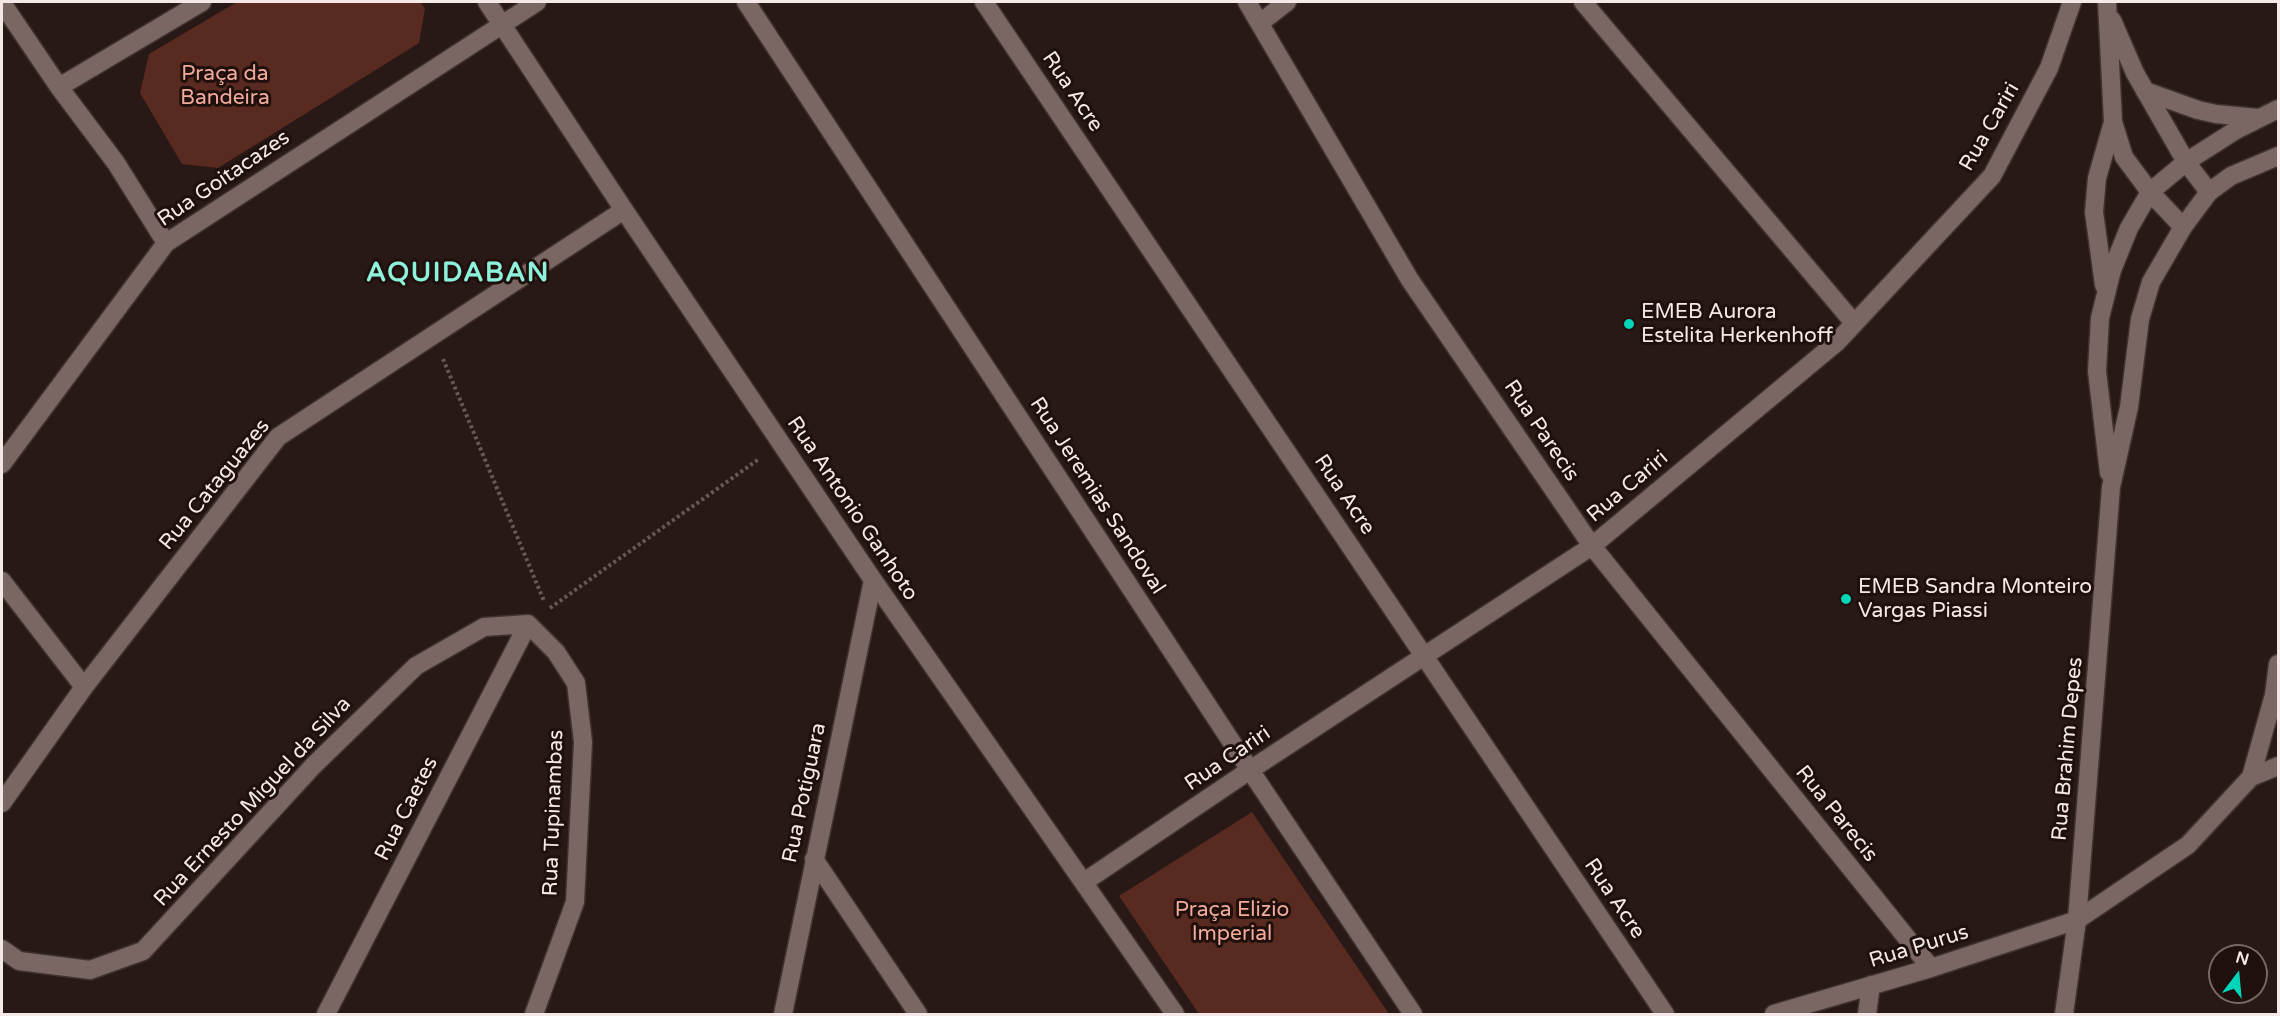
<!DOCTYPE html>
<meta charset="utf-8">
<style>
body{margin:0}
#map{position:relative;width:2280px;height:1016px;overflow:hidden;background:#291916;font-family:"Varela Round",sans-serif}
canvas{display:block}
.frame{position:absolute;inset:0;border:3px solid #f5e9e7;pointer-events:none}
.north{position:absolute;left:2208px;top:944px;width:60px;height:60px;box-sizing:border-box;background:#1f100d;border:2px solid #756764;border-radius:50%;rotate:16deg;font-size:16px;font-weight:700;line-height:24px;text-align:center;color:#f5e9e7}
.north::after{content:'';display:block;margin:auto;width:21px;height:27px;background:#00d5b7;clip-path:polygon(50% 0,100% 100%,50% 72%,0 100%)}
</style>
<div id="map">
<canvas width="2280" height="1016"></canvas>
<div class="frame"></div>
<div class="north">N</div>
</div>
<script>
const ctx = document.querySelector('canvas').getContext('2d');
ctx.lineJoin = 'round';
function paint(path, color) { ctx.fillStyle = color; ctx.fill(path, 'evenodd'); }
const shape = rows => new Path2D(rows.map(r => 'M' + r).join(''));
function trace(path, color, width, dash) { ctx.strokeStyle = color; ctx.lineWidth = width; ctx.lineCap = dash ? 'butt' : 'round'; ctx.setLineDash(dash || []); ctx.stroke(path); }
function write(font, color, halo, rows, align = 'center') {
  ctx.font = font + ' "Varela Round",sans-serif'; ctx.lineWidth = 6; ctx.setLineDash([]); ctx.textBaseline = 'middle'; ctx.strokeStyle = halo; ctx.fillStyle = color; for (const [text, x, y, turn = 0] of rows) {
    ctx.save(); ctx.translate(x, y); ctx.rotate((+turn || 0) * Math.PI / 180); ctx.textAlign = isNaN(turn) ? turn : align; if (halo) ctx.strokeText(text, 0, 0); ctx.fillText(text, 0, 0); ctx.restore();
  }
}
paint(shape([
 [237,2,420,2,425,8,419,43,218,168,182,164,140,93,149,54],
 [1252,812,1389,1014,1199,1014,1119,896]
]), '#592a1f');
const minor = shape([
 [487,2,624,210,873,580,1175,1014],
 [746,2,1250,770,1413,1014],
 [984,2,1665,1014],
 [1247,2,1410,280,1592,546,1931,968],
 [1583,2,1854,323],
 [2107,2,2113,122,2124,157,2150,192,2183,227],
 [2,3,59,87,116,163,166,243],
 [2112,20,2135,73,2186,162,2209,192],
 [1260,23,1287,2],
 [59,87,202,2],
 [2,464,166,243,537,2],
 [2,581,84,687],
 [528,624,556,652,576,683,583,742,575,902,534,1014],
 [2251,777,2278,766],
 [2,803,84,687,278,437,624,210],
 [814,859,918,1014],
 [1084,882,1250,770,1592,546,1837,342,1992,176,2049,68,2072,2],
 [2,949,19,961,90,970,143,951,314,765,416,666,484,627,528,624],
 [326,1014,528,624],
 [783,1014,873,580],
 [1774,1014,1931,968,2077,920,2188,845,2251,777,2274,695,2278,664],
 [1867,1014,1871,985]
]);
const secondary = shape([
 [2145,91,2198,110,2216,114,2258,118],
 [2104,285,2094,212,2097,178,2113,122],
 [2109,473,2097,371,2100,318,2112,270,2129,228,2150,192,2186,162,2236,130,2278,109],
 [2064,1014,2077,920,2111,487,2129,407,2140,319,2151,282,2183,227,2209,192,2231,176,2278,156]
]);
trace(minor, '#3f3331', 21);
trace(secondary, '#3f3331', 21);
trace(shape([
 [443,359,544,601],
 [550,608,759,459]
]), '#675855', 4, [3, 3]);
trace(minor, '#7a6662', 18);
trace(secondary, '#7a6662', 18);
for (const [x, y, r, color] of [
 [1629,324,6,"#00d5b7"],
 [1846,599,6,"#00d5b7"]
]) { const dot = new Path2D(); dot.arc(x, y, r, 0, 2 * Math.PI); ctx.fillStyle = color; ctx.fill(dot); trace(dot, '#1f100d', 2); }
write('21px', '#f2ab9b', '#1f100d', [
 ["Praça da",225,74],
 ["Bandeira",225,98],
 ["Praça Elizio",1232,910],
 ["Imperial",1232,934]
]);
write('21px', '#f5e9e7', '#1f100d', [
 ["Rua Acre",1072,92,56],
 ["Rua Cariri",1990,127,-60],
 ["Rua Goitacazes",224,179,-34],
 ["Rua Parecis",1541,431,56],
 ["Rua Cataguazes",215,485,-51],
 ["Rua Cariri",1628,487,-40],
 ["Rua Acre",1344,495,56],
 ["Rua Jeremias Sandoval",1097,496,57],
 ["Rua Antonio Ganhoto",852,509,56],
 ["Rua Brahim Depes",2068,749,-85],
 ["Rua Cariri",1228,759,-34],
 ["Rua Potiguara",805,793,-78],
 ["Rua Ernesto Miguel da Silva",253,802,-47],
 ["Rua Caetes",407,809,-63],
 ["Rua Tupinambas",554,813,-88],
 ["Rua Parecis",1836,814,51],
 ["Rua Acre",1614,899,56],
 ["Rua Purus",1919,947,-17]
]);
write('21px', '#f5e9e7', '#1f100d', [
 ["EMEB Aurora",1641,312],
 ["Estelita Herkenhoff",1641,336],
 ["EMEB Sandra Monteiro",1858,587],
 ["Vargas Piassi",1858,611]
], 'left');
ctx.letterSpacing = '1.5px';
write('bold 27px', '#8df1db', '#1f100d', [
 ["AQUIDABAN",458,274]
]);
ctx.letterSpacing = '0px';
</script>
